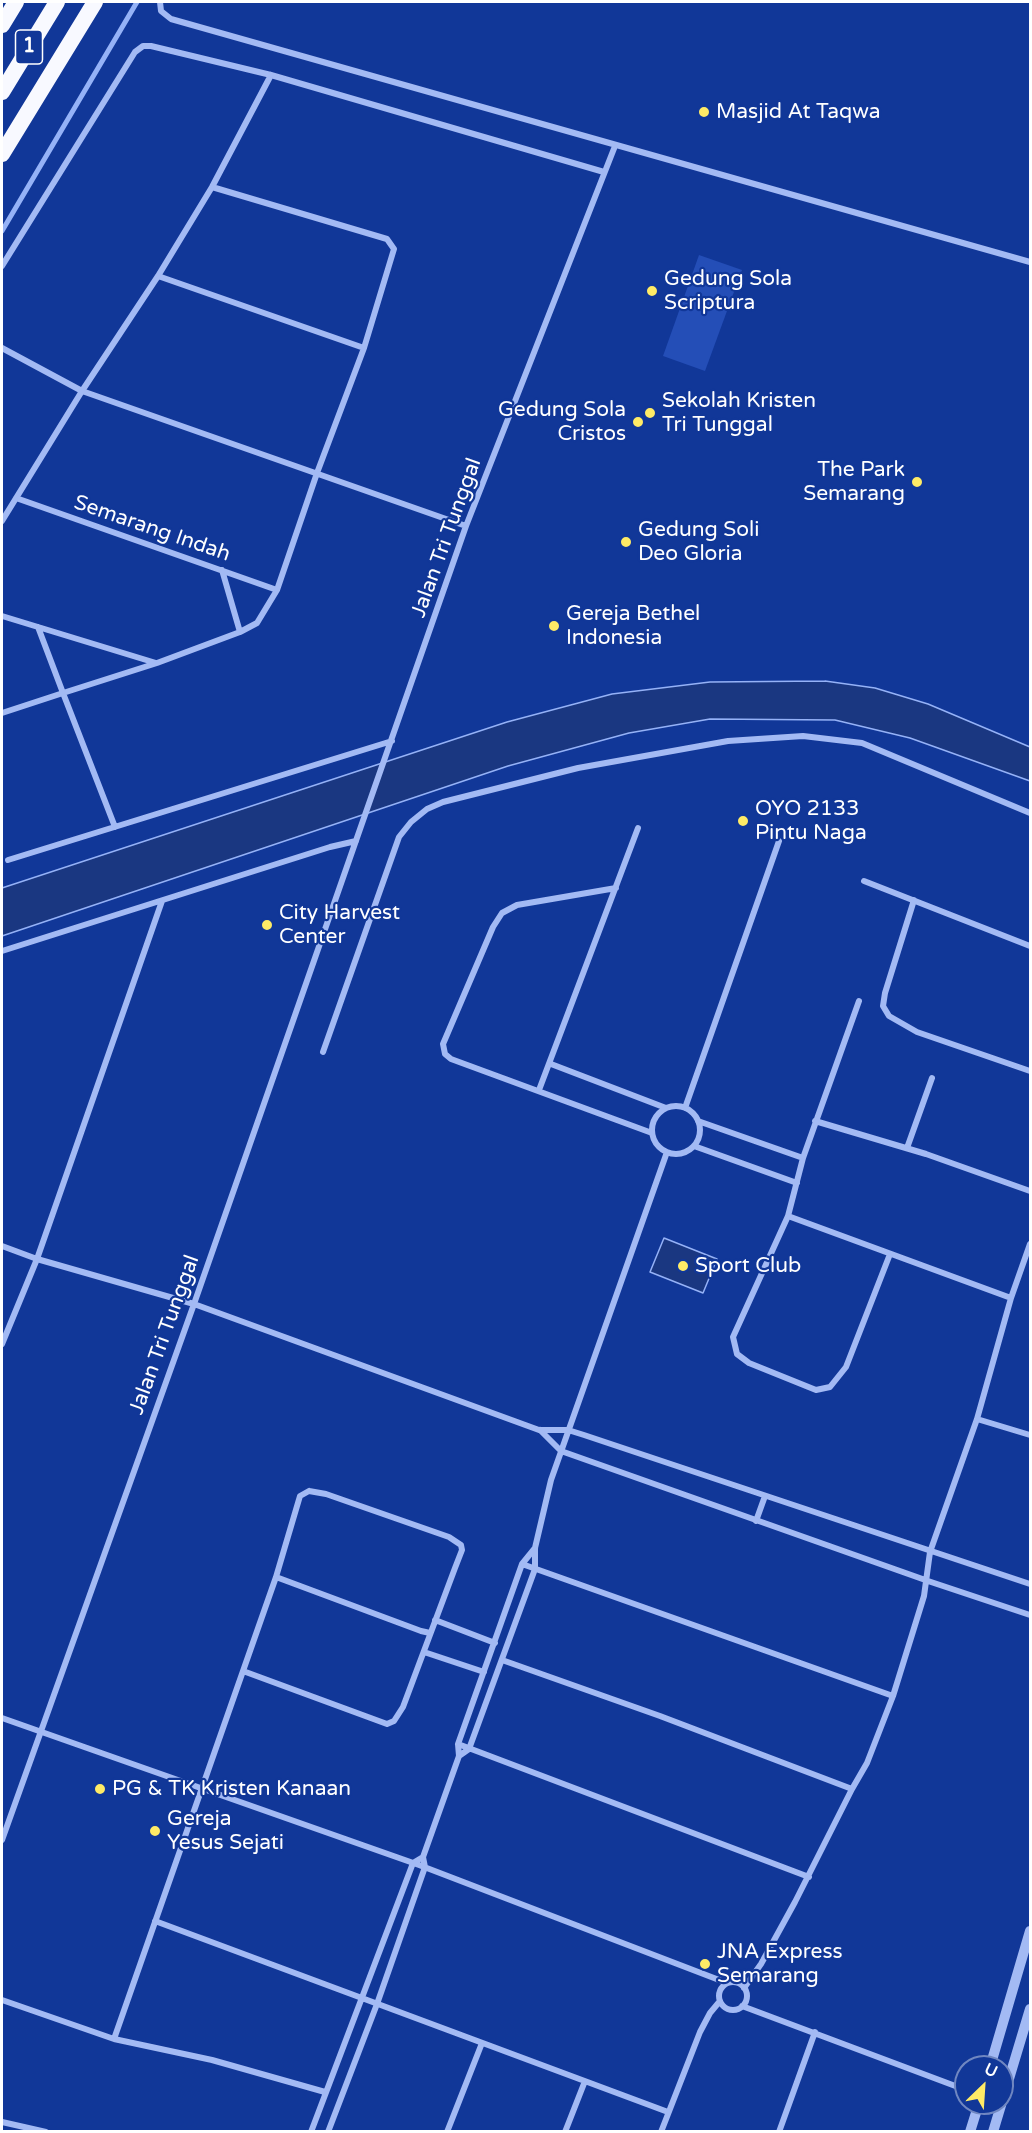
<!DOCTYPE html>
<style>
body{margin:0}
#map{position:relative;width:1032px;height:2133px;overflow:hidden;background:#113798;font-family:"Varela Round",sans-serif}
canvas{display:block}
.frame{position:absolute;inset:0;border:3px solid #fff;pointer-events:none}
.north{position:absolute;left:954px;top:2055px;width:60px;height:60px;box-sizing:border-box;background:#113798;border:2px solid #7087c1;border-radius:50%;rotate:25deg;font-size:16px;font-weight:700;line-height:24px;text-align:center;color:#fff}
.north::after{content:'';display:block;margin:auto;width:21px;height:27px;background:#ffeb66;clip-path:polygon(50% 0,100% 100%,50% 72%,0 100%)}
</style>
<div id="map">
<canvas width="1032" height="2133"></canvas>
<div class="frame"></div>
<div class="north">U</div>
</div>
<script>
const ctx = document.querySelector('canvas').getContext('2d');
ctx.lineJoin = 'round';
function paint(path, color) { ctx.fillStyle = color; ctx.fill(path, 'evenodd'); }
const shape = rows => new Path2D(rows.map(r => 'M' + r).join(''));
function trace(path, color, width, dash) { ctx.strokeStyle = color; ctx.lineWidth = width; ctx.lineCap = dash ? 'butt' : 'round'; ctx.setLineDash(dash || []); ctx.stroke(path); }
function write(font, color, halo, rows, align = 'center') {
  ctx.font = font + ' "Varela Round",sans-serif'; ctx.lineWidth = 4.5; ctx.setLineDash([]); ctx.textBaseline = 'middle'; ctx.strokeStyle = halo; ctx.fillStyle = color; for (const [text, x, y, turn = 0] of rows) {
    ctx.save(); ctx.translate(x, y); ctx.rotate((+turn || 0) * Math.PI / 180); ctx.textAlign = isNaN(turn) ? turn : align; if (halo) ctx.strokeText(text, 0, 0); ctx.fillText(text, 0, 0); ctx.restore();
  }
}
paint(shape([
 [699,255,742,270,705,371,663,356]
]), '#244eb7');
const water = shape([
 [825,681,875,688,928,704,1030,747,1030,781,910,738,835,720,710,719,629,733,508,766,2,936,2,888,507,722,612,694,710,682,825,681],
 [664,1238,717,1259,703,1293,650,1272,664,1238]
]);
paint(water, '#1a3781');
trace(water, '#95b2f7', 1.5);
trace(shape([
 [2,231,137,2]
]), '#95b2f7', 5);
trace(shape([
 [160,2,161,11,171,19,1030,262],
 [2,266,135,52,143,46,151,46,271,75,604,172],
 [158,276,364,348],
 [2,348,82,391,466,526],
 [16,498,277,590],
 [2,521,82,391,158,276,212,187,271,75],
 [222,570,240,632],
 [2,616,156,663],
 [38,627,63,693,157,663,240,632,257,623,277,590,317,473,364,348,394,249,387,239,212,187],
 [2,713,63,693,115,827],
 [8,860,392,741],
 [864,881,1030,946],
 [616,888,517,905,502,913,493,927,443,1044,445,1054,451,1059,652,1133],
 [914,900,885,993,883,1006,889,1016,917,1032,1030,1071],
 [2,951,330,847,356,841],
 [859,1001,803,1158,788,1216,733,1337,737,1354,749,1363,816,1390,830,1387,846,1367,890,1254],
 [323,1052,399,837,411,822,427,809,443,802,578,768,728,741,803,736,862,743,1030,813],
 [551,1064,666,1108],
 [539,1090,638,828],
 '652 1130a24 24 0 1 1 48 0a24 24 0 1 1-48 0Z',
 [685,1108,779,841],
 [698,1121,803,1158],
 [815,1121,926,1154,1030,1191],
 [694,1146,797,1183],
 [907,1148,932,1078],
 [788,1216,1011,1298],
 [2,1246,37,1259,194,1304,539,1430,568,1430,584,1435,1030,1584],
 [2,1344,37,1259,162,901],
 [977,1419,1030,1435],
 [540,1430,561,1451,931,1582,1030,1615],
 [309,1491,326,1494,449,1537,461,1545,462,1550,455,1568,403,1707,394,1721,387,1724,243,1671,276,1577,300,1496,309,1491],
 [756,1521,765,1496],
 [522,1564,893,1696],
 [276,1577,421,1631,430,1633],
 [435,1620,495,1643],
 [424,1652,484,1672],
 [502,1660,660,1716,852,1789],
 [2,1718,419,1865,727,1983],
 [458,1744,809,1877],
 [459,1756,469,1749,535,1569,535,1548,551,1480,667,1152],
 [2,1840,194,1304,466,526,615,146],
 [155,1921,668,2112],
 '719 1996a14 14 0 1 1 28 0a14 14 0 1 1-28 0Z',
 [744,1988,761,1964,795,1902,852,1789,867,1763,893,1696,924,1596,930,1552,977,1419,1011,1298,1030,1244],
 [2,2000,114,2039,212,2060,325,2092],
 [742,2006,966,2090],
 [114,2039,243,1671],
 [2,2122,46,2132],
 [311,2132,413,1863,423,1857],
 [328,2132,377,2004,425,1867,423,1857,459,1756,458,1744,522,1564,535,1548],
 [447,2132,482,2043],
 [565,2132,585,2081],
 [661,2132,700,2032,710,2013,720,2001],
 [779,2132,815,2032]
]), '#a3baf4', 6);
trace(shape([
 [990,2067,1030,1931],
 [970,2132,979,2103],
 [993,2132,1030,2009]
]), '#a3baf4', 10);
trace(shape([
 [2,25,16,2],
 [2,92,57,2],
 [2,154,95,2]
]), '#f8f9ff', 16);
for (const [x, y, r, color] of [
 [704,112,6,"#ffeb66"],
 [652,291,6,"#ffeb66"],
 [650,413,6,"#ffeb66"],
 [638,422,6,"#ffeb66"],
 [917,482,6,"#ffeb66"],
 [626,542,6,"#ffeb66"],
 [554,626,6,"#ffeb66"],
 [743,821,6,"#ffeb66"],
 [267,925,6,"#ffeb66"],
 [683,1266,6,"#ffeb66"],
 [100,1789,6,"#ffeb66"],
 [155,1831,6,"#ffeb66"],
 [705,1964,6,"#ffeb66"]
]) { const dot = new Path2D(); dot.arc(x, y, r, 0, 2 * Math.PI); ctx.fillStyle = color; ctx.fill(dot); trace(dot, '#113798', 2); }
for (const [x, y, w] of [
 [29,47,27]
]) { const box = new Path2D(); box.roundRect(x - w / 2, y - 17, w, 34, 4.5); ctx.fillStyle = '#113798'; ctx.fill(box); trace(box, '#fff', 1.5); }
write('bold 20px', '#fff', null, [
 ["1",29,47]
]);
write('21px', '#fff', '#113798', [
 ["Masjid At Taqwa",716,112],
 ["Gedung Sola",664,279],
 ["Scriptura",664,303],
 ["Sekolah Kristen",662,401],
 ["Tri Tunggal",662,425],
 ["Gedung Sola",626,410,"right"],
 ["Cristos",626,434,"right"],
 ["The Park",905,470,"right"],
 ["Semarang",905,494,"right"],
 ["Gedung Soli",638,530],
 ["Deo Gloria",638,554],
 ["Gereja Bethel",566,614],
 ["Indonesia",566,638],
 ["OYO 2133",755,809],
 ["Pintu Naga",755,833],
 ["City Harvest",279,913],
 ["Center",279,937],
 ["Sport Club",695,1266],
 ["PG & TK Kristen Kanaan",112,1789],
 ["Gereja",167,1819],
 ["Yesus Sejati",167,1843],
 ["JNA Express",717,1952],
 ["Semarang",717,1976]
], 'left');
write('21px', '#fff', '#113798', [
 ["Semarang Indah",152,529,19],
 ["Jalan Tri Tunggal",447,538,-70],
 ["Jalan Tri Tunggal",165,1335,-70]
]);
</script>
